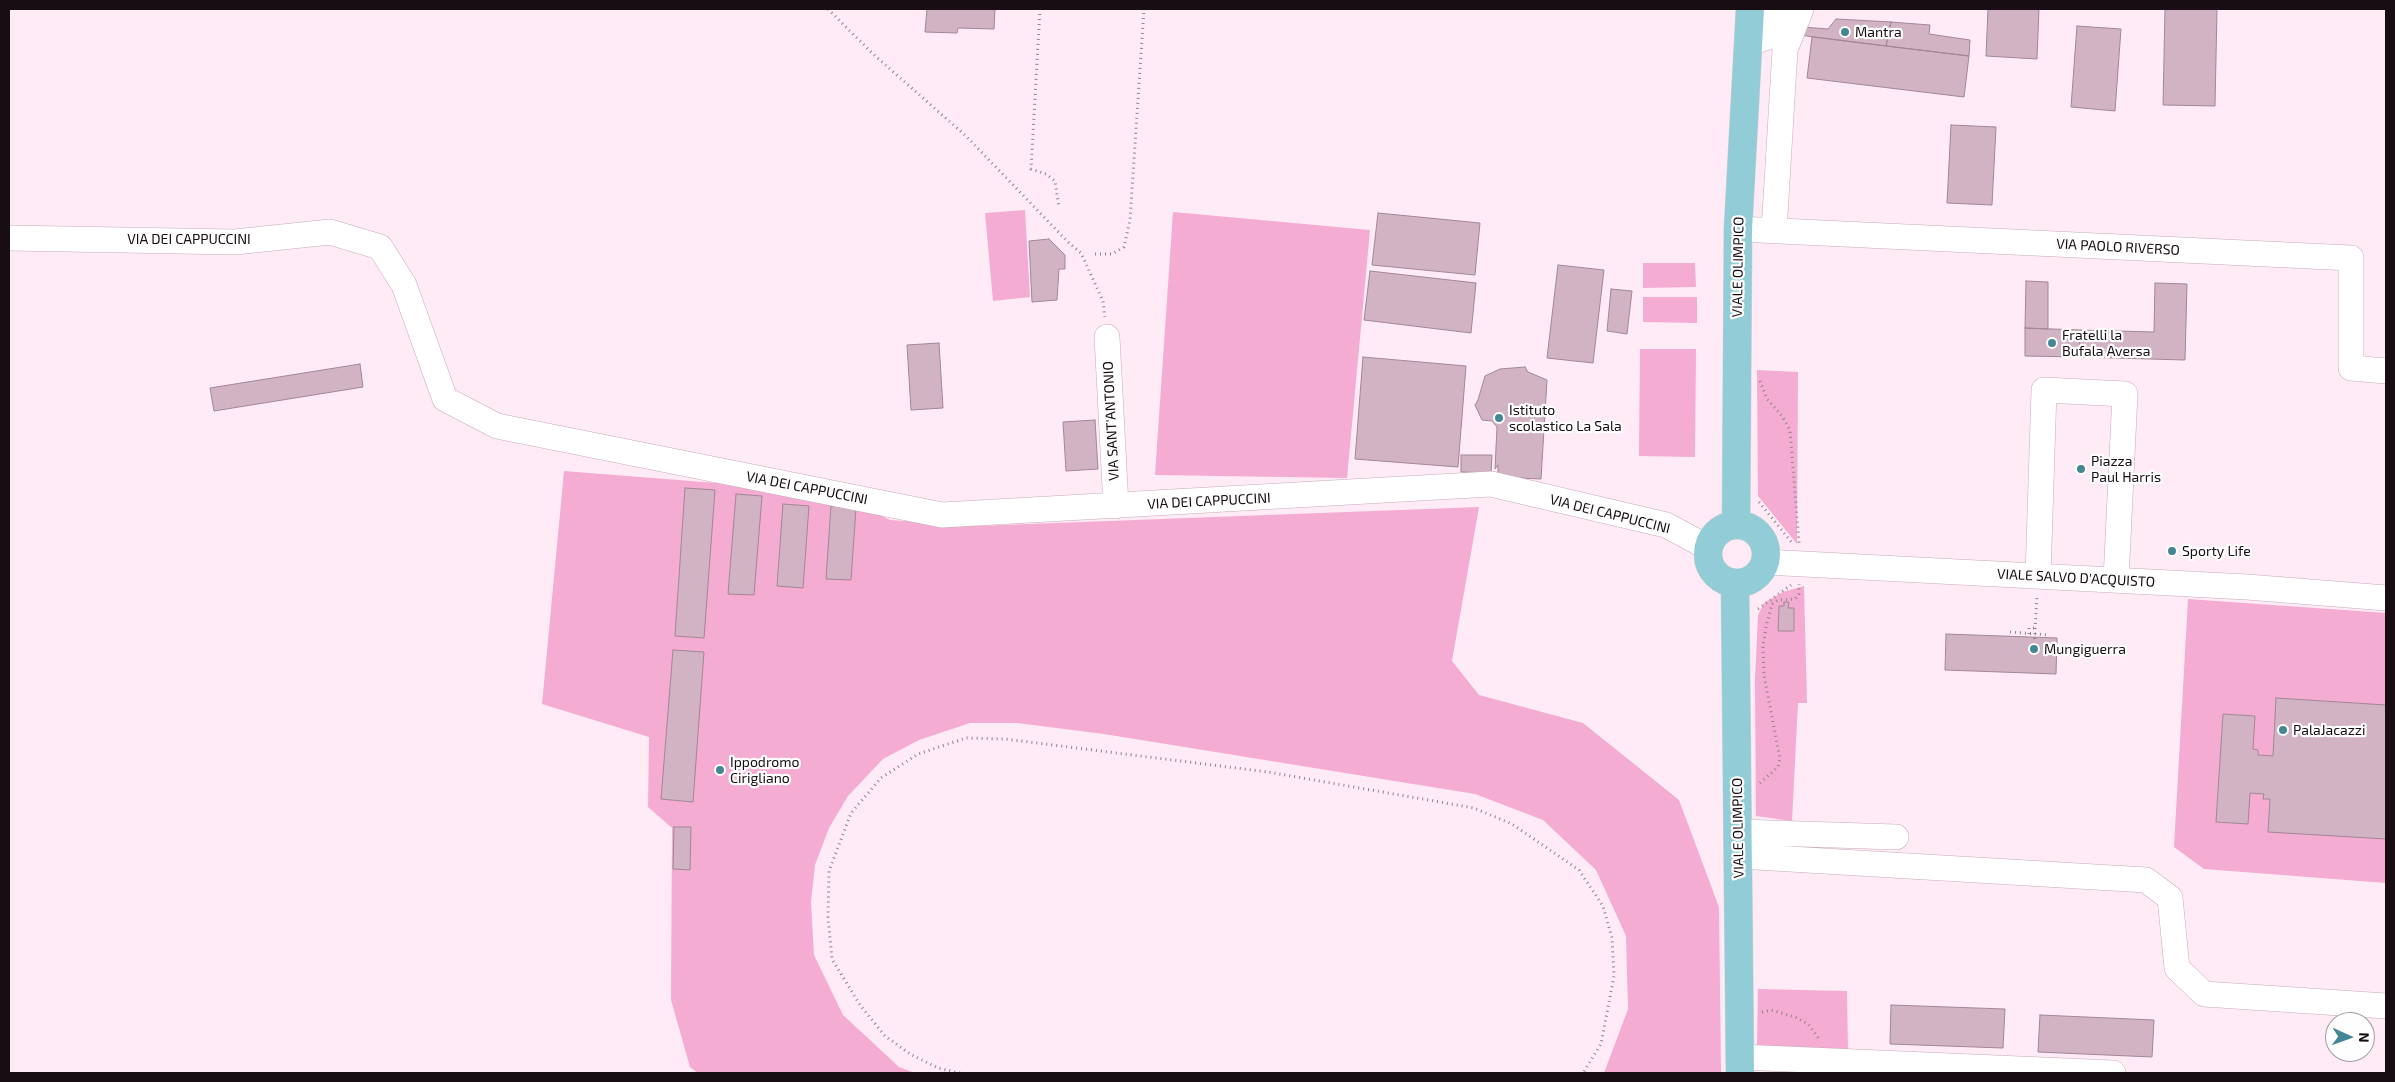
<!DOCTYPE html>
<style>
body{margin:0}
#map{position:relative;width:2395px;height:1082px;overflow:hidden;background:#feebf5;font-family:"Exo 2",sans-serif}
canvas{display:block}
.frame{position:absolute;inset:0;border:10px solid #170d12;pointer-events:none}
.north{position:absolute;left:2325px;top:1012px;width:50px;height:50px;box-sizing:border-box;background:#fefefe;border:1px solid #a29ea0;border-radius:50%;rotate:92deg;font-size:14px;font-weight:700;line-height:20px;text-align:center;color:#170d12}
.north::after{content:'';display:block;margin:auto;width:18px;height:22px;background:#438795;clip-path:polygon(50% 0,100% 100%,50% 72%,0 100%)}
</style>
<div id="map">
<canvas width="2395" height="1082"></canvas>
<div class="frame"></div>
<div class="north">N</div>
</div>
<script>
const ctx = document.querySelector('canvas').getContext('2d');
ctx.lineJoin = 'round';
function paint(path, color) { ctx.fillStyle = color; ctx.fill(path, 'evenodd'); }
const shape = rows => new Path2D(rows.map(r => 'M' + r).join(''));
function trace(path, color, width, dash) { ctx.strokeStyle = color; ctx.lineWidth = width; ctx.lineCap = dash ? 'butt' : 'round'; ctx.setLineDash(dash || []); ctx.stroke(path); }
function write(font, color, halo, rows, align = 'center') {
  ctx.font = font + ' "Exo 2",sans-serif'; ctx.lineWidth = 4.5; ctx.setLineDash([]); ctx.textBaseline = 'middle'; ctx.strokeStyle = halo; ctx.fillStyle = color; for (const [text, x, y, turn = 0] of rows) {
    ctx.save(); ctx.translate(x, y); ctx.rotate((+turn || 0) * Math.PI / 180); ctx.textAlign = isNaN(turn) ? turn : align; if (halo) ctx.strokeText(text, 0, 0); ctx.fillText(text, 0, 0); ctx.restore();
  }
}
paint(shape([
 [1025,210,1030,297,993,301,985,213],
 [1173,212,1370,230,1347,478,1155,475],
 [1643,263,1695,263,1696,287,1643,288],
 [1643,297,1697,297,1697,323,1643,322],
 [1640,349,1696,349,1695,457,1639,456],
 [1757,370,1798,372,1797,544,1758,496],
 [564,471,716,483,858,504,890,520,977,526,1479,507,1452,661,1479,695,1583,723,1679,800,1719,907,1721,1073,1604,1073,1628,1009,1626,936,1596,870,1543,820,1475,794,1104,734,1017,723,970,723,919,740,883,759,848,796,829,828,815,865,811,902,814,955,843,1015,899,1067,915,1073,698,1073,690,1067,671,1000,672,828,648,807,649,737,542,704],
 [1804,586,1807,703,1798,703,1792,821,1756,816,1755,679,1758,615,1764,603,1783,592],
 [2188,599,2386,613,2386,883,2204,869,2174,847],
 [1758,989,1847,991,1848,1052,1757,1046]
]), '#f4acd3');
const building = shape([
 [927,9,995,9,994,29,958,28,957,33,925,32,927,9],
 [1988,9,2039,9,2037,59,1986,56,1988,9],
 [2165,9,2217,9,2215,106,2163,105,2165,9],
 [1836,19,1891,22,1886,46,1799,35,1803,27,1828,29,1836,19],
 [1891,22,1930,25,1929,34,1970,40,1969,56,1886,46,1891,22],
 [2077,26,2121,29,2115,111,2071,107,2077,26],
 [1812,37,1969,56,1964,97,1807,78,1812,37],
 [1951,125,1996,127,1992,205,1947,203,1951,125],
 [1378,213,1480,223,1475,275,1372,265,1378,213],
 [1049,239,1065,255,1065,269,1059,269,1057,300,1032,302,1029,241,1049,239],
 [1558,265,1604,270,1593,363,1547,358,1558,265],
 [1370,271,1476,283,1471,333,1364,320,1370,271],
 [2026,281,2048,282,2048,329,2025,328,2026,281],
 [2155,283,2187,284,2185,360,2079,357,2080,330,2154,332,2155,283],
 [1611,289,1632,291,1627,334,1607,331,1611,289],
 [2025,328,2080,330,2079,357,2025,356,2025,328],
 [939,343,943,408,911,410,907,345,939,343],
 [1363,357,1466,366,1458,467,1355,459,1363,357],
 [360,364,363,387,214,411,210,388,360,364],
 [1525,367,1528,372,1547,380,1541,479,1498,477,1498,465,1495,469,1497,427,1492,421,1482,420,1475,405,1478,400,1485,376,1500,369,1525,367],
 [1095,420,1098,469,1066,471,1063,422,1095,420],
 [1461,455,1492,455,1491,473,1461,472,1461,455],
 [685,488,715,490,704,638,675,636,685,488],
 [736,494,762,496,754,595,728,594,736,494],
 [783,504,809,506,803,588,777,586,783,504],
 [831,506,856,508,851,580,826,579,831,506],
 [1784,602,1789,602,1788,608,1794,608,1794,631,1778,631,1779,606,1784,606,1784,602],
 [1946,634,2057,638,2056,674,1945,670,1946,634],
 [673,650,704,652,693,802,661,799,673,650],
 [2276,698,2386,705,2386,839,2268,832,2270,799,2263,799,2264,794,2250,793,2248,824,2216,822,2223,714,2255,716,2253,749,2258,750,2258,755,2273,756,2276,698],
 [674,827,691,827,690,870,673,869,674,827],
 [1891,1005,2005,1009,2003,1048,1890,1044,1891,1005],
 [2040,1015,2154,1020,2152,1057,2038,1052,2040,1015]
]);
paint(building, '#d2b3c3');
trace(building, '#a38695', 1);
const minor = shape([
 [1750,13,1774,13,1799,9],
 [1747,44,1771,36,1797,13],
 [1738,229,2351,258,2351,368,2386,371],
 [1774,231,1785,50,1801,9],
 [9,238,235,242,330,232,380,247,404,285,445,399,497,426,942,515,1491,484,1666,525,1709,548],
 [1107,337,1116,506],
 [1765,562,2247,587,2386,598],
 [2038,576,2044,390,2125,394,2116,580],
 [1739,832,1896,837],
 [1739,856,2146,880,2170,898,2177,968,2204,994,2386,1006],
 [1740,1057,2113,1073]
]);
const major = shape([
 [1736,525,1738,229,1750,9],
 '1708 554a29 29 0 1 1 58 0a29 29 0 1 1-58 0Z',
 [1735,583,1740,1073]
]);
trace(minor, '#c8aab9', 26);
trace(major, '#d5d3d4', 29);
trace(shape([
 [828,9,872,53,966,136,1068,242,1081,253,1103,301,1105,317],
 [1040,9,1031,169,1046,174,1055,181,1059,208],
 [1095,254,1112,254,1124,247,1130,220,1144,9],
 [1760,381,1767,399,1782,416,1790,430,1799,543],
 [1759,502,1793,544],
 [1758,609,1791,585],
 [2010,632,2049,635],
 [2029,634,2029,628,2035,628],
 [2034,649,2037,595],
 [1760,783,1778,767,1780,759,1764,675,1763,646,1766,627,1772,604,1778,600,1795,599,1799,594,1799,584],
 [1762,1012,1771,1010,1795,1017,1808,1024,1820,1040],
 [960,1073,938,1068,910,1054,885,1036,860,1005,832,959,828,917,829,871,851,813,881,778,918,754,966,738,1005,739,1268,772,1474,808,1512,824,1579,870,1603,906,1612,938,1614,976,1601,1044,1583,1073]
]), '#92838b', 3, [1, 4]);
trace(minor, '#fff', 25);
trace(major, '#92ccd7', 28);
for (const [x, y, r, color] of [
 [1845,32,5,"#438795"],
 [2052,343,5,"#438795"],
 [1499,418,5,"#438795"],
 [2081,469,5,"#438795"],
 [2172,551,5,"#438795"],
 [2034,649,5,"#438795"],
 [2283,730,5,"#438795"],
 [720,770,5,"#438795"]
]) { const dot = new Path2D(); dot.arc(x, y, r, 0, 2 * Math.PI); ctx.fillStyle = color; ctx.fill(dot); trace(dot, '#fefefe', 2); }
write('14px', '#170d12', '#fefefe', [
 ["Mantra",1855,32],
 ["Fratelli la",2062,335],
 ["Bufala Aversa",2062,351],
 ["Istituto",1509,410],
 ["scolastico La Sala",1509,426],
 ["Piazza",2091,461],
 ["Paul Harris",2091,477],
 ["Sporty Life",2182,551],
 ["Mungiguerra",2044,649],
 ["PalaJacazzi",2293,730],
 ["Ippodromo",730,762],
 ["Cirigliano",730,778]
], 'left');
write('14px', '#170d12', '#fefefe', [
 ["VIA DEI CAPPUCCINI",189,239],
 ["VIA PAOLO RIVERSO",2118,247,3],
 ["VIALE OLIMPICO",1738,267,-89],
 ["VIA SANT'ANTONIO",1111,421,-93],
 ["VIA DEI CAPPUCCINI",807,488,11],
 ["VIA DEI CAPPUCCINI",1209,501,-3],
 ["VIA DEI CAPPUCCINI",1610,514,14],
 ["VIALE SALVO D'ACQUISTO",2076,578,3],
 ["VIALE OLIMPICO",1738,828,-91]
]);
</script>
